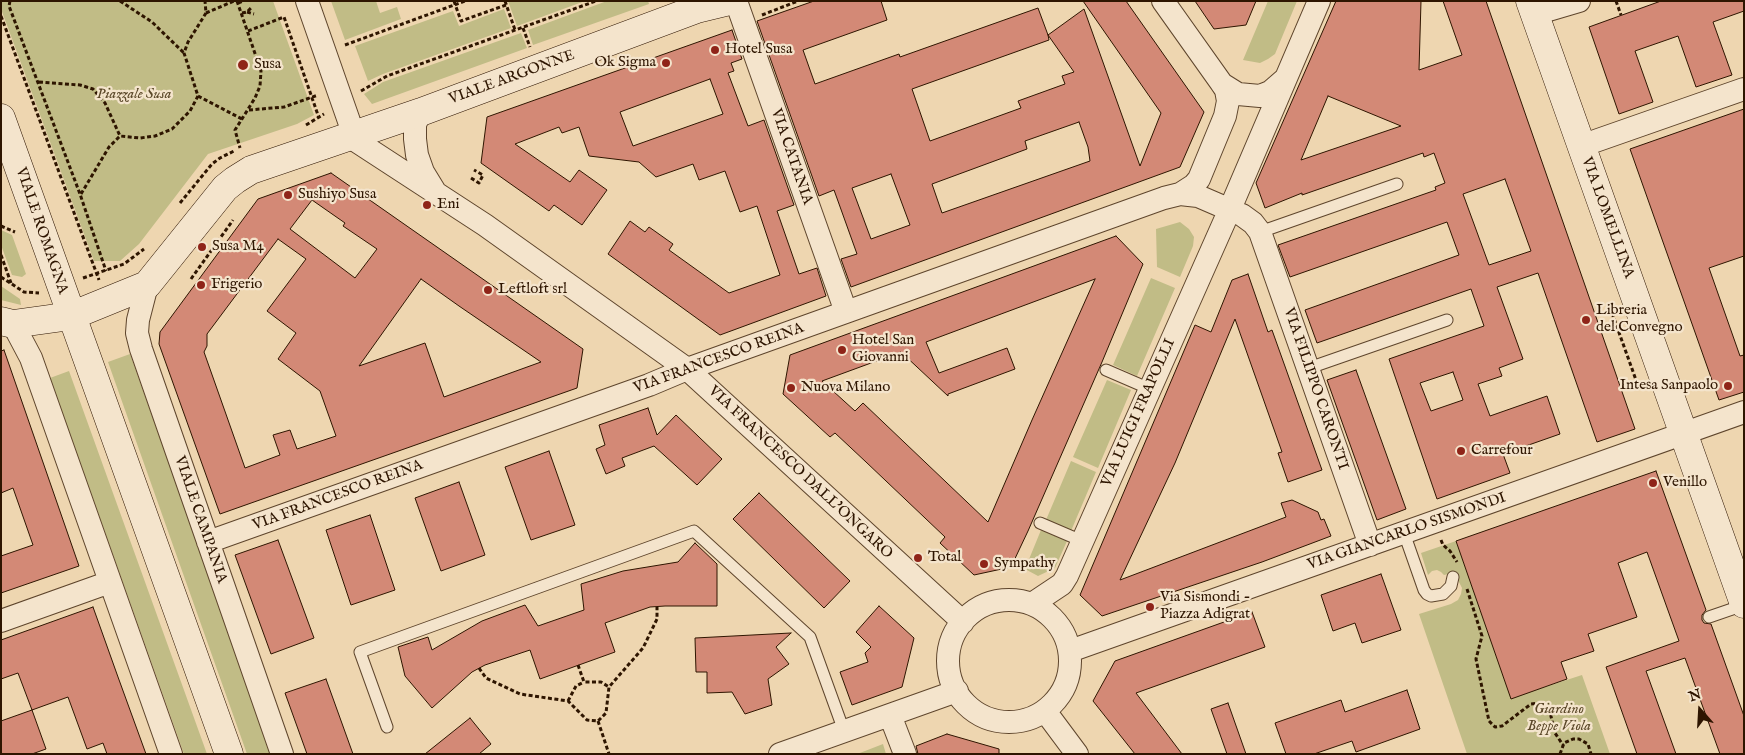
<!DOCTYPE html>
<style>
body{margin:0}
#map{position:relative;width:1745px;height:755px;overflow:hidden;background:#eed6b0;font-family:"IM FELL English",serif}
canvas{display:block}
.frame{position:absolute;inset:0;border:2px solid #2e1500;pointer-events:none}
.north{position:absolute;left:1675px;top:685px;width:50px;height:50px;-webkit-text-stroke:4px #f4e4cc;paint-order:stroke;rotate:341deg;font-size:14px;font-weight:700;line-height:20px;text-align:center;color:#2e1500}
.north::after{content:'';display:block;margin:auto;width:18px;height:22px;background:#2e1500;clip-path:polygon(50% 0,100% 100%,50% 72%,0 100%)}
</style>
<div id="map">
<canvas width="1745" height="755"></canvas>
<div class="frame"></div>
<div class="north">N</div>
</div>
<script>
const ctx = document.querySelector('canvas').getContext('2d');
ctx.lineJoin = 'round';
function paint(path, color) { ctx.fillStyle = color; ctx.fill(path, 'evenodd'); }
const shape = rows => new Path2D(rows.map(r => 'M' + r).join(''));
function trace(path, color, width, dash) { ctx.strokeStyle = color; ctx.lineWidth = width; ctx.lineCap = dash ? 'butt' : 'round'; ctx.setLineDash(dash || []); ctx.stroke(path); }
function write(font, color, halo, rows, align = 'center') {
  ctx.font = font + ' "IM FELL English",serif'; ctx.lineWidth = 4.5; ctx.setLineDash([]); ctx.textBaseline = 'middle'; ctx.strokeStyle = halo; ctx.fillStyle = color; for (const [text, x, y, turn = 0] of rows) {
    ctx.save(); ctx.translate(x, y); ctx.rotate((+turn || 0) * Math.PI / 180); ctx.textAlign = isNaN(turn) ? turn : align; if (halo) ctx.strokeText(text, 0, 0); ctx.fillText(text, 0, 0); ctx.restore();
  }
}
paint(shape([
 [1,1,273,1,314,115,297,124,208,154,139,244,120,261,94,261,1,9],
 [331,1,376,1,380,13,397,7,401,19,345,40],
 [508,1,585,1,517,26],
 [607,1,648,1,649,4,533,45,528,30],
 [1268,1,1297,1,1275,54,1268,59,1260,63,1243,60],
 [504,9,511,28,383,74,368,81,355,46,453,11,459,26],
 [521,33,527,48,372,104,364,94,383,82],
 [1180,222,1189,229,1194,237,1193,246,1180,277,1157,267,1156,229],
 [1,230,12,235,26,274,22,277,12,275,1,245],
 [1151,278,1175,288,1137,376,1113,365],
 [1,286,20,299,21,305,1,300],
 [130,354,272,754,247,754,108,362],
 [69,371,207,754,184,754,50,378],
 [1107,380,1131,390,1098,468,1073,457],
 [1071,461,1096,472,1071,531,1046,520],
 [1041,530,1067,541,1055,568,1038,576,1025,569],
 [1456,541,1511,698,1582,675,1610,754,1467,754,1419,614,1451,604,1458,600,1461,594,1462,588,1457,578,1449,574,1444,575,1441,572,1437,570,1432,571,1428,575,1421,553],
 [883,744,886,754,857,754,865,751]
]), '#c1bc86');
const building = shape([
 [814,1,881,1,887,20,803,50,815,84,899,54,900,57,1038,8,1048,35,1084,9,1140,166,1161,113,1083,1,1126,1,1204,112,1180,167,851,287,841,259,857,254,834,190,819,196,757,21,814,1],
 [1048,35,1074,72,1062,76,1065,84,1018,101,1021,108,930,141,912,89,1049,40,1048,35],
 [1079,122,1088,147,1090,161,942,213,932,184,1027,149,1025,141,1079,122],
 [891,174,910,225,871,239,852,188,891,174],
 [1195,1,1256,1,1246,25,1214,29,1195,1],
 [1336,1,1421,1,1419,70,1462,55,1443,1,1486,1,1635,429,1597,442,1538,273,1497,287,1523,359,1499,368,1502,376,1478,384,1490,416,1547,396,1560,434,1503,454,1510,473,1437,499,1389,359,1484,326,1471,289,1317,343,1305,310,1459,255,1447,222,1290,277,1278,245,1436,190,1435,187,1445,183,1434,153,1424,157,1423,153,1302,195,1302,193,1265,208,1256,183,1336,1],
 [1328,96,1401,126,1301,160,1328,96],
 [1505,179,1531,251,1489,265,1463,194,1505,179],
 [1453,372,1463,400,1431,411,1420,383,1453,372],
 [1661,1,1744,1,1744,11,1713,22,1732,75,1696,87,1678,36,1635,51,1653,102,1619,114,1589,27,1661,1],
 [732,30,742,59,731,63,734,71,728,73,748,126,764,120,794,205,777,211,799,274,817,268,826,296,720,335,608,254,630,221,645,232,649,227,673,244,669,250,729,293,780,275,757,206,740,212,725,171,699,180,693,164,656,177,639,162,589,156,579,127,562,133,559,127,515,144,570,182,579,170,607,190,582,225,554,205,549,211,481,163,487,117,732,30],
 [710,79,723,114,633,146,620,112,710,79],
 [1744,109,1744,256,1709,268,1740,356,1744,355,1744,392,1719,400,1630,149,1744,109],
 [331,173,583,349,577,388,220,514,159,344,160,332,258,199,331,173],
 [312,200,345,223,343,226,377,249,355,278,290,229,312,200],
 [278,239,306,259,267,311,296,333,278,359,320,391,336,436,297,449,290,430,273,435,280,455,245,468,204,352,207,346,207,334,278,239],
 [421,279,459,306,541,362,444,397,425,343,359,366,421,279],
 [1116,236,1143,264,1102,362,1028,531,1011,567,974,575,940,543,945,537,866,462,835,433,830,437,783,394,790,355,1116,236],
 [1095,279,1032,420,988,522,863,403,855,411,822,381,901,352,948,396,948,394,1015,369,1007,348,939,373,926,342,1095,279],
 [1248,274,1268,332,1272,330,1322,470,1288,482,1278,453,1282,452,1235,319,1175,463,1120,580,1286,517,1281,503,1292,500,1318,512,1321,520,1324,519,1331,536,1262,562,1102,616,1080,595,1195,325,1211,332,1232,280,1248,274],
 [4,350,79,566,1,593,1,556,33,545,13,488,1,493,1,351,4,350],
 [1356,370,1406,509,1377,520,1327,380,1356,370],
 [648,408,657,435,676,415,722,459,697,485,654,446,622,458,625,466,606,474,596,449,605,445,599,425,648,408],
 [549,451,575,525,531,540,505,467,549,451],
 [1656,471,1706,610,1702,615,1702,620,1704,623,1711,624,1744,716,1744,754,1720,754,1685,658,1646,671,1676,754,1637,754,1606,667,1679,641,1647,552,1618,563,1637,617,1588,634,1594,651,1561,662,1567,679,1511,699,1456,541,1656,471],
 [459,482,485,555,441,571,415,498,459,482],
 [759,493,850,581,824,608,733,519,759,493],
 [370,515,395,590,351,605,326,530,370,515],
 [278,540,314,638,271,654,235,555,278,540],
 [695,543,717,564,717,606,665,606,650,607,605,623,615,652,540,679,530,650,485,665,472,672,432,708,405,676,398,647,428,637,432,650,482,621,525,605,538,626,584,610,581,584,623,571,678,562,695,543],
 [1381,574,1401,630,1362,643,1355,623,1333,631,1321,595,1381,574],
 [879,606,914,638,902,687,852,705,840,672,868,662,865,653,871,647,856,632,879,606],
 [93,607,118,677,146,754,107,754,103,743,87,749,68,697,32,710,18,673,1,679,1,640,93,607],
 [1252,612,1265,647,1136,693,1182,754,1135,754,1093,701,1115,661,1252,612],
 [791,633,776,647,789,664,768,679,772,705,745,714,732,692,707,693,707,672,696,672,695,638,791,633],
 [326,679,353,754,307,754,285,693,326,679],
 [1407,690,1420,729,1356,752,1352,741,1314,754,1286,754,1275,723,1341,700,1345,712,1407,690],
 [1228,703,1246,754,1227,754,1211,709,1228,703],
 [32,710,46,749,32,754,1,754,1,721,32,710],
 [470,718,491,744,479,754,425,754,470,718],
 [947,734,999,749,999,754,918,754,916,746,947,734]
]);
paint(building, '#d38976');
trace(building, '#2e1500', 1);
const lane = shape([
 [1260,232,1397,184],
 [1309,368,1447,320],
 [1106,370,1150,389],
 [1040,523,1082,541],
 [1404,533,1424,590,1427,594,1431,596,1443,594,1451,586,1453,577],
 [1709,617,1744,605],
 [387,727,360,652,694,531,810,637,844,731]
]);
const street = shape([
 [307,1,350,124,350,137,485,225,687,369,963,622],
 [736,1,846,312],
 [1163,1,1222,84,1226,90,1228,101,1225,116,1199,179,1194,185,1180,194],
 [1535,14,1579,1],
 [1222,84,1238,94,1260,96,1270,92,1285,79],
 [421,112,415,124,415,139,417,155,423,172,434,190],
 [1581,146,1744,89],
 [147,285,138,320,137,333,141,349,282,754],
 [13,324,31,358,171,754],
 [208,542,649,385,687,369,1164,198,1180,194,1198,196,1242,215,1253,223,1260,232,1370,545],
 '948 661a61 61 0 1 1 122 0a61 61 0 1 1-122 0Z',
 [1032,604,1062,584,1067,576,1230,209,1319,1],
 [1,621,110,582],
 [1070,651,1744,412],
 [1045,711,1077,754],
 [890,715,905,754],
 [780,754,957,691]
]);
const secondary = shape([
 [1530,1,1744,604],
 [1,118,229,754],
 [1,321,13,324,71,316,147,285,225,188,235,180,251,170,421,112,697,9,730,1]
]);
trace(lane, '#5e452c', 13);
trace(street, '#5e452c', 24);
trace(secondary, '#2e1500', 29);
trace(shape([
 [10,1,9,6,80,194,106,271],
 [120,1,152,22,184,53],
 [237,1,261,71,260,86,255,98,235,130,240,148],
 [454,1,461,21,506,5],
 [505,1,515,30],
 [1616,1,1621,15],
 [238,3,243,1],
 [247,12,254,14],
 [206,13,234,1],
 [242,13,247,12,252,7],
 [762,15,798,1],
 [1,16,99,280],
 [523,28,530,47],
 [248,31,284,17,319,118],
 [345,45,465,1],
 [39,82,80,85,93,89,105,103,120,136],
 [361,91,387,76,596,1],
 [198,96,242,119],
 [249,110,284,107,318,95],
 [306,125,324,114],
 [471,178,479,183,483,175,474,170],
 [81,194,109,147,120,136,140,138,155,136,172,129,190,111,198,96,184,53,188,42,206,13,205,1],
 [180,203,212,164,220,158,234,151],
 [1,226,15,232],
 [1,255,11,283],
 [1,277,24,292,39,293],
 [83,278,124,264,144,249],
 [191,279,233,220],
 [1612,313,1636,380],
 [1441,540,1443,545,1450,551,1457,562],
 [1467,589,1482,636,1476,659,1489,721,1495,727,1502,726,1531,704,1541,703,1549,708,1555,733,1563,745],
 [578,665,584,682,601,682,609,687],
 [479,668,486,678,520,694,568,701,587,720,598,721,606,713,609,687,643,648,657,619,657,607],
 [568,701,576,686,584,682],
 [598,721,609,754],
 [1560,754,1564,743,1573,739,1579,739,1588,744,1591,754]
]), '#2e1500', 3, [4, 2.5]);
trace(lane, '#f4e4cc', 11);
trace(street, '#f4e4cc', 22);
trace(secondary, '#f4e4cc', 28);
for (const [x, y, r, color] of [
 [715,50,5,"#8f2418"],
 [666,63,5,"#8f2418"],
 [243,65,6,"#8f2418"],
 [288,195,5,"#8f2418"],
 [427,205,5,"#8f2418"],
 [202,247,5,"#8f2418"],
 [201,285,5,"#8f2418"],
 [488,290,5,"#8f2418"],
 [1586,320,5,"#8f2418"],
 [842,350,5,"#8f2418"],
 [1728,386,5,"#8f2418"],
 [791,388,5,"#8f2418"],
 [1461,451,5,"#8f2418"],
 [1653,483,5,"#8f2418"],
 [918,558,5,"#8f2418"],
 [984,564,5,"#8f2418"],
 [1150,607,5,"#8f2418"]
]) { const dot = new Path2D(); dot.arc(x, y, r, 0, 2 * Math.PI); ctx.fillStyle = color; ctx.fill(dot); trace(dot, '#f4e4cc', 2); }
write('15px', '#2e1500', '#f4e4cc', [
 ["Hotel Susa",725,50],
 ["Ok Sigma",656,63,"right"],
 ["Susa",254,65],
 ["Sushiyo Susa",298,195],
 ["Eni",437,205],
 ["Susa M4",212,247],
 ["Frigerio",211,285],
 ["Leftloft srl",498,290],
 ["Libreria",1596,311],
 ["del Convegno",1596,328],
 ["Hotel San",852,341],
 ["Giovanni",852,358],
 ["Intesa Sanpaolo",1718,386,"right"],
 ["Nuova Milano",801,388],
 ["Carrefour",1471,451],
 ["Venillo",1663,483],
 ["Total",928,558],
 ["Sympathy",994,564],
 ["Via Sismondi -",1160,598],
 ["Piazza Adigrat",1160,615]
], 'left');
write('15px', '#2e1500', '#f4e4cc', [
 ["VIALE ARGONNE",512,78,-20],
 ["VIA CATANIA",791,157,71],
 ["VIA LOMELLINA",1607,218,70],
 ["VIALE ROMAGNA",41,231,71],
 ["VIA FRANCESCO REINA",719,359,-20],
 ["VIA FILIPPO CARONTI",1315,389,71],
 ["VIA LUIGI FRAPOLLI",1139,413,-66],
 ["VIA FRANCESCO DALL'ONGARO",800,473,43],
 ["VIA FRANCESCO REINA",338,496,-20],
 ["VIALE CAMPANIA",200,520,71],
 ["VIA GIANCARLO SISMONDI",1407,532,-19]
]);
write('italic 15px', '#5a4728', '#f4e4cc', [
 ["Piazzale Susa",134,95],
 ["Giardino",1559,710],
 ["Beppe Viola",1559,727]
]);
</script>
